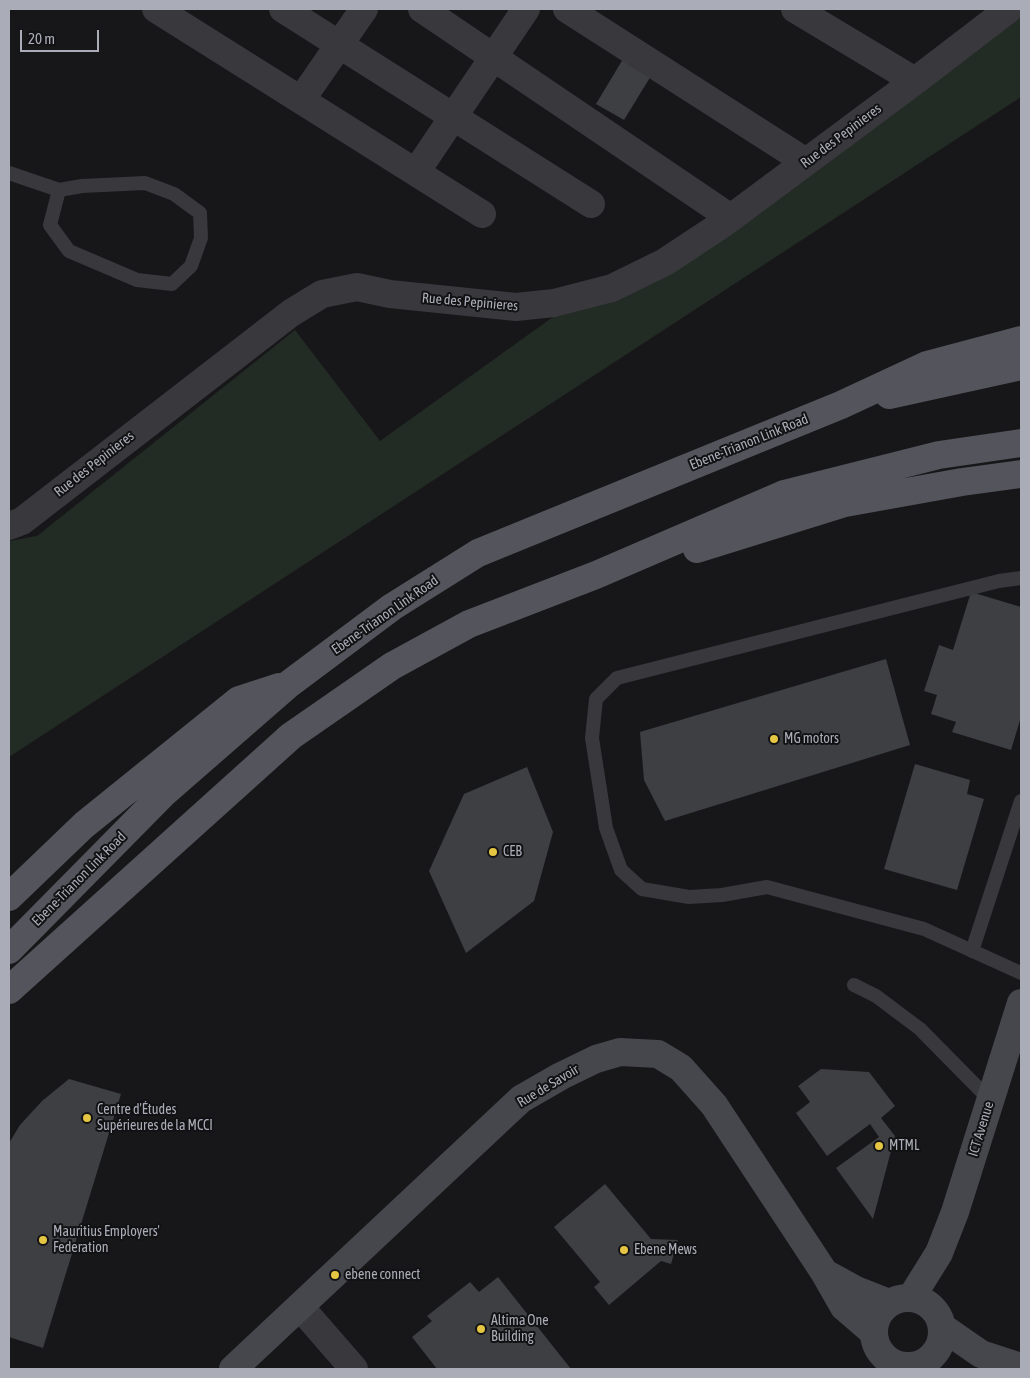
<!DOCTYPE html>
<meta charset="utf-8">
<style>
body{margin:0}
#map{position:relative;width:1030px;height:1378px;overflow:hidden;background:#171719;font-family:"Asap Condensed",sans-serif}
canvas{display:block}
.frame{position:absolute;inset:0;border:10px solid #aaacb7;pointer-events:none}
.scale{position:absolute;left:20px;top:30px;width:79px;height:22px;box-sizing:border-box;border:2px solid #aaacb7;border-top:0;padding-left:6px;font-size:15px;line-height:18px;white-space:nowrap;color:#aaacb7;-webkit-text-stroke:4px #121214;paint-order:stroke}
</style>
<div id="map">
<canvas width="1030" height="1378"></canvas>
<div class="frame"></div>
<div class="scale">20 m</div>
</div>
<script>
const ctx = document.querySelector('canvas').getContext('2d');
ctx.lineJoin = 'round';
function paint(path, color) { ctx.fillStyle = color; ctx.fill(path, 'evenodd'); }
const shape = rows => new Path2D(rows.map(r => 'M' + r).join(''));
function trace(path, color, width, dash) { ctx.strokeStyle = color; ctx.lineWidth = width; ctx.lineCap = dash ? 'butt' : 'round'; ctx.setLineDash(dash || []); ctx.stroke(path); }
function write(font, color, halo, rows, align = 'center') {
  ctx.font = font + ' "Asap Condensed",sans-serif'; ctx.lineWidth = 4; ctx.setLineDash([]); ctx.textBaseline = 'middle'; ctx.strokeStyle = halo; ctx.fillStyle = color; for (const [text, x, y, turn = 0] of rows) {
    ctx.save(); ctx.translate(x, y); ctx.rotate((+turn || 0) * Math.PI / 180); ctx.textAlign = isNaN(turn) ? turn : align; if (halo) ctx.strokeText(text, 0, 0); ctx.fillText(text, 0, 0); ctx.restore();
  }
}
paint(shape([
 [1021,15,1021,97,9,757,9,541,37,536,295,330,380,441,553,317,620,297]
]), '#232b25');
paint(shape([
 [626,54,654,71,624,120,596,104],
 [971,592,1021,607,1021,717,1011,750,952,732,956,722,931,714,937,695,924,691,939,645,953,650],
 [886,659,910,745,665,821,644,780,640,732],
 [915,764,970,780,967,794,984,799,957,890,884,869],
 [527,767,553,832,534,901,466,953,429,871,464,794],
 [821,1069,869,1072,895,1106,881,1118,895,1136,873,1219,836,1168,879,1137,870,1124,827,1156,796,1113,810,1102,798,1086],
 [69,1079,121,1094,43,1348,9,1337,9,1143,20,1125,42,1101],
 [605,1184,651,1239,678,1240,671,1264,661,1261,609,1305,594,1287,600,1282,554,1227],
 [498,1277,571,1369,437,1369,412,1337,432,1321,427,1316,470,1282,479,1292]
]), '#3e3f42');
trace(shape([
 [9,173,59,190,82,186,145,183,174,194,200,213,201,238,191,266,172,284,137,280,69,251,50,225,59,190],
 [1021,578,999,581,617,678,596,699,592,738,606,828,621,870,642,889,689,897,722,895,767,887,924,929,1021,973],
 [972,951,1021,801],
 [854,985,876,996,920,1029,990,1100]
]), '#38383d', 14);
trace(shape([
 [156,9,482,214],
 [283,9,591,204],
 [422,9,731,218],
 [567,9,806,162],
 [795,9,915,81],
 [301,100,364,9],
 [416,172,526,9],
 [9,526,22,521,291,313,322,294,357,287,390,294,516,307,554,303,612,288,665,262,724,223,915,81,1009,9],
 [301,1308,354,1369]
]), '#38383d', 28);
trace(shape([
 [825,1273,856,1290,889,1303],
 '874 1332a34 34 0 1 1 68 0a34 34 0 1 1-68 0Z',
 [911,1298,939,1253,955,1212,1021,1003],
 [942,1327,981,1354,1021,1367],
 [233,1369,521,1099,561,1076,596,1059,620,1052,658,1054,681,1068,714,1105,824,1272,844,1307,874,1333]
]), '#46474d', 28);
trace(shape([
 [889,395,1021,366],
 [697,549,845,503,962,482,1021,474],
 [9,897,84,825,239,700,279,687],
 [9,950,164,793,289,684,392,607,478,553,841,405,927,365,1021,340],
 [9,990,291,736,392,666,469,624,596,575,784,494,939,455,1021,443]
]), '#54555c', 28);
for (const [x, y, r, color] of [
 [774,739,5,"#e5c642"],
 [493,852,5,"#e5c642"],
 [87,1118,5,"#e5c642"],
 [879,1146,5,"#e5c642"],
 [43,1240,5,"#e5c642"],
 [624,1250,5,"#e5c642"],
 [335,1275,5,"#e5c642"],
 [481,1329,5,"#e5c642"]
]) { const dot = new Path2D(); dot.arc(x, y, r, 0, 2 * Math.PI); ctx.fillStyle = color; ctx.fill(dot); trace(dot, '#121214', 2); }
write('14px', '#aaacb7', '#121214', [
 ["Rue des Pepinieres",841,136,-37],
 ["Rue des Pepinieres",470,302,5],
 ["Ebene-Trianon Link Road",749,442,-22],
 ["Rue des Pepinieres",94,464,-38],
 ["Ebene-Trianon Link Road",385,615,-35],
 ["Ebene-Trianon Link Road",79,879,-45],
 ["Rue de Savoir",548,1086,-31],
 ["ICT Avenue",981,1129,-73]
]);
write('14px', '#aaacb7', '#121214', [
 ["MG motors",784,739],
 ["CEB",503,852],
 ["Centre d'Études",97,1110],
 ["Supérieures de la MCCI",97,1126],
 ["MTML",889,1146],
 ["Mauritius Employers'",53,1232],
 ["Federation",53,1248],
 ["Ebene Mews",634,1250],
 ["ebene connect",345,1275],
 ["Altima One",491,1321],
 ["Building",491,1337]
], 'left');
</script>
